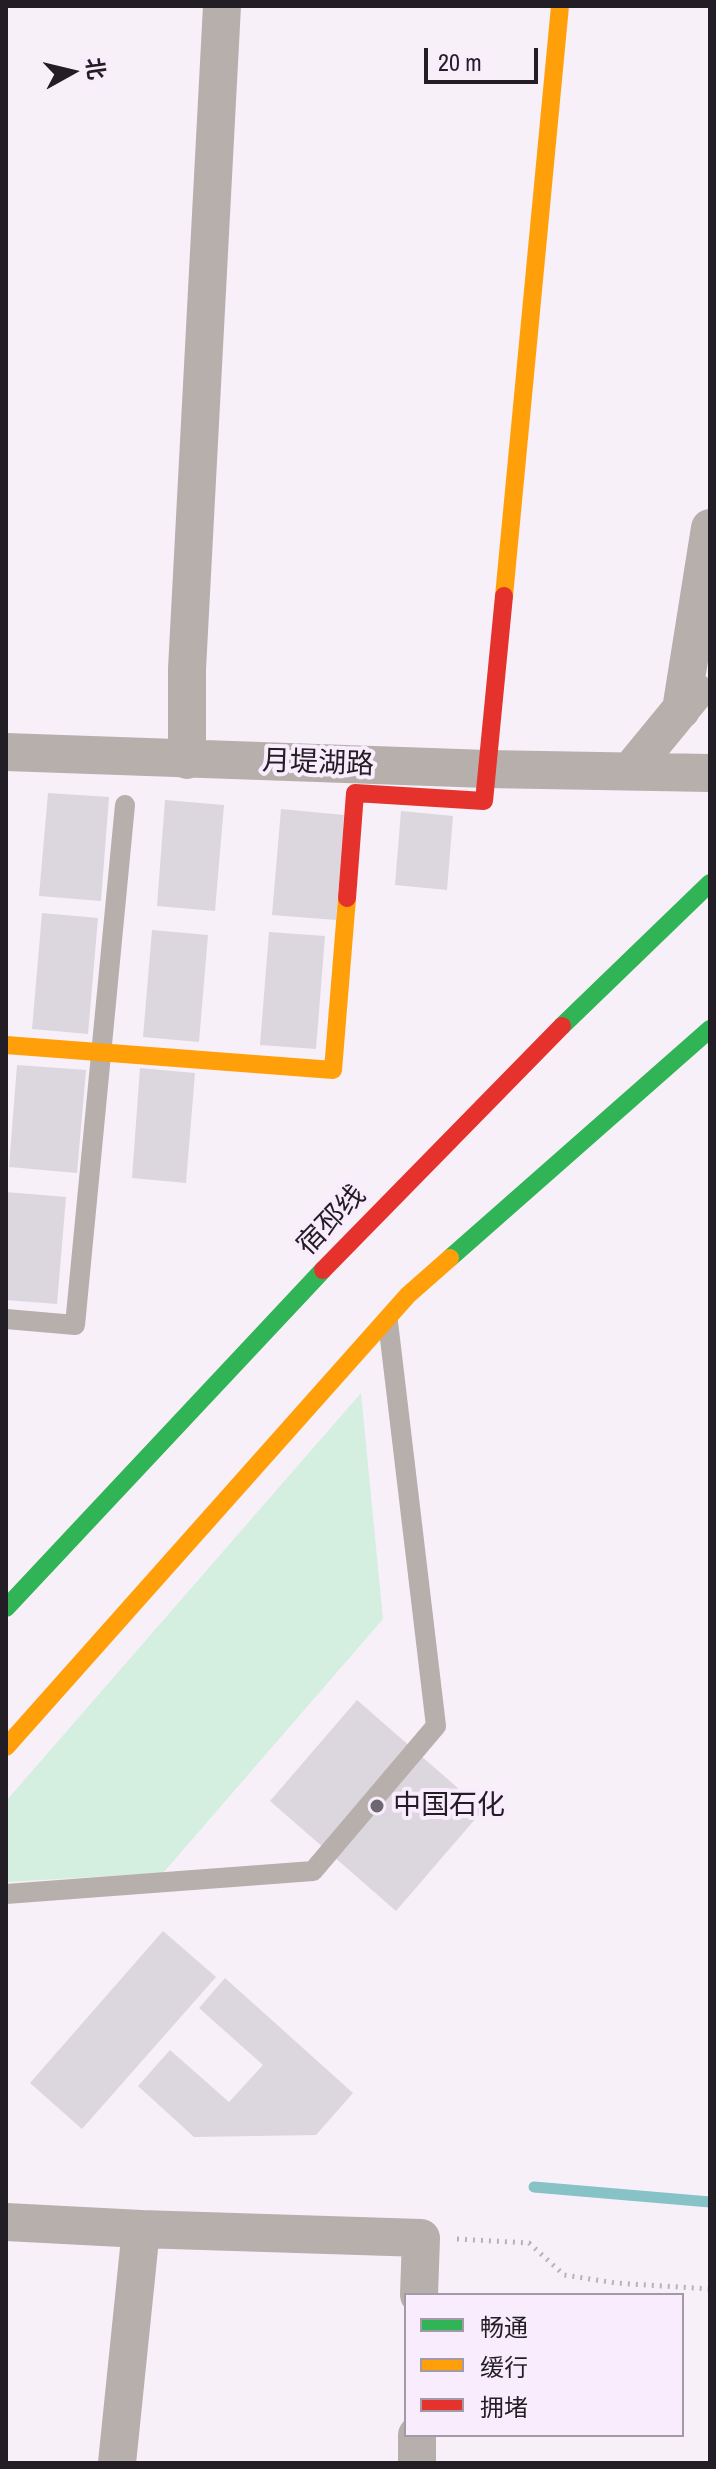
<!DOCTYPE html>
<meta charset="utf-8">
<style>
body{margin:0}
#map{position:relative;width:716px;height:2469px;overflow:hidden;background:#f7f0f9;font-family:"Archivo Narrow","Noto Sans SC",sans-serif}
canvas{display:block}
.frame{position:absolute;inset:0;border:8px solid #231e25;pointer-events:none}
.legend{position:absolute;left:404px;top:2293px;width:280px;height:144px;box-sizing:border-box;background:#f8ecfd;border:2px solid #a39aa7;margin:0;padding:10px 14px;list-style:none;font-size:24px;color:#231e25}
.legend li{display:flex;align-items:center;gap:16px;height:40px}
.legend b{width:40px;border:2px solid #a39aa7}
.north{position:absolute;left:32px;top:32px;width:80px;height:80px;-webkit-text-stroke:6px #f8ecfd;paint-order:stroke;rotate:82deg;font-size:22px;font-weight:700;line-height:32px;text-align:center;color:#231e25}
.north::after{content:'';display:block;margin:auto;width:28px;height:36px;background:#231e25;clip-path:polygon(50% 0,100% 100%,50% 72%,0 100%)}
.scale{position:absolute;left:424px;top:48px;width:114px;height:36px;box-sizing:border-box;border:4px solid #231e25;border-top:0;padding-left:10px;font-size:24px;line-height:28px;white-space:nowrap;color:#231e25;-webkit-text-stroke:6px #f8ecfd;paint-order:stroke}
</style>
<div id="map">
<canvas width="716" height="2469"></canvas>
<div class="frame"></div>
<ul class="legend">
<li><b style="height:10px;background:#30b455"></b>畅通</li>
<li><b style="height:10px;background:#ff9f0a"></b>缓行</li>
<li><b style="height:10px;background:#e5322d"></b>拥堵</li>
</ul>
<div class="north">北</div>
<div class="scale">20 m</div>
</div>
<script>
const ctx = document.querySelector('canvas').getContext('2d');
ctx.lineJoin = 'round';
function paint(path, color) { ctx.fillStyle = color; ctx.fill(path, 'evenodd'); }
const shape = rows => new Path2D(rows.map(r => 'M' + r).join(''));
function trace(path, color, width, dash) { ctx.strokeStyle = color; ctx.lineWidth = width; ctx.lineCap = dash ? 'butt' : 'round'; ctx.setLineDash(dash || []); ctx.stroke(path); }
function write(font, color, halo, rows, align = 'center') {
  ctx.font = font + ' "Archivo Narrow","Noto Sans SC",sans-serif'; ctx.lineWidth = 8; ctx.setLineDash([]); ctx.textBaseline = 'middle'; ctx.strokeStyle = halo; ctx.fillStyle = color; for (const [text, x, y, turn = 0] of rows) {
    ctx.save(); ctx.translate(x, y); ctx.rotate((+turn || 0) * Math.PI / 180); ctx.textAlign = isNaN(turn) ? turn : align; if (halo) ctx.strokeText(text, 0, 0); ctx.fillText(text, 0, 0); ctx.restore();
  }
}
paint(shape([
 [361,1393,383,1619,163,1873,6,1882,6,1801]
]), '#d4eedf');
trace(shape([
 [534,2187,710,2202]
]), '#87c2c7', 11);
paint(shape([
 [48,793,109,797,101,901,39,896],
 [165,800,224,805,215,911,157,906],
 [281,809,344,815,336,920,272,915],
 [401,811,453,816,447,890,395,885],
 [42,913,98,918,88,1034,32,1029],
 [152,930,208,935,199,1042,143,1037],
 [269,932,325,936,316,1049,260,1045],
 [17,1065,86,1070,77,1173,9,1167],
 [140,1068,195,1073,186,1183,132,1178],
 [6,1192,66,1197,57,1304,6,1300],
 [357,1700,483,1810,396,1911,270,1801],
 [163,1931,216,1977,82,2129,30,2083],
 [225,1978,353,2093,316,2135,194,2137,138,2086,170,2050,229,2102,263,2065,199,2008]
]), '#dcd6df');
trace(shape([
 [457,2239,529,2243,564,2275,616,2283,710,2289]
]), '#b8b2b2', 5, [2, 6]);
trace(shape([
 [6,1319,75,1325,125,805],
 [6,1894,313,1871,436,1726,388,1322]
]), '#b6afac', 20);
trace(shape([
 [681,710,710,528],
 [6,752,487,769,710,773],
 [187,760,187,669,222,6],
 [631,770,695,692],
 [6,2222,141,2229,421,2238,419,2295],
 [117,2463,141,2229],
 [417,2463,417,2435]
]), '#b6afac', 38);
trace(shape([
 [562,1026,710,883],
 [450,1258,710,1029],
 [6,1608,323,1270]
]), '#30b455', 18);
trace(shape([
 [504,596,560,6],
 [6,1045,333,1070,347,898],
 [6,1747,408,1295,450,1258]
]), '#ff9f0a', 18);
trace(shape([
 [347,898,355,793,484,801,504,596],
 [323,1270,562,1026]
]), '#e5322d', 18);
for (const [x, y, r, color] of [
 [377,1806,8,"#6d686f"]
]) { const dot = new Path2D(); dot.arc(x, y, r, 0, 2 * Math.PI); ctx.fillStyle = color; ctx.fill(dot); trace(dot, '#f8ecfd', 3); }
write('28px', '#231e25', '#f8ecfd', [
 ["月堤湖路",318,764,2],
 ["宿邳线",332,1221,-46]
]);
write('28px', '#231e25', '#f8ecfd', [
 ["中国石化",393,1806]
], 'left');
</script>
